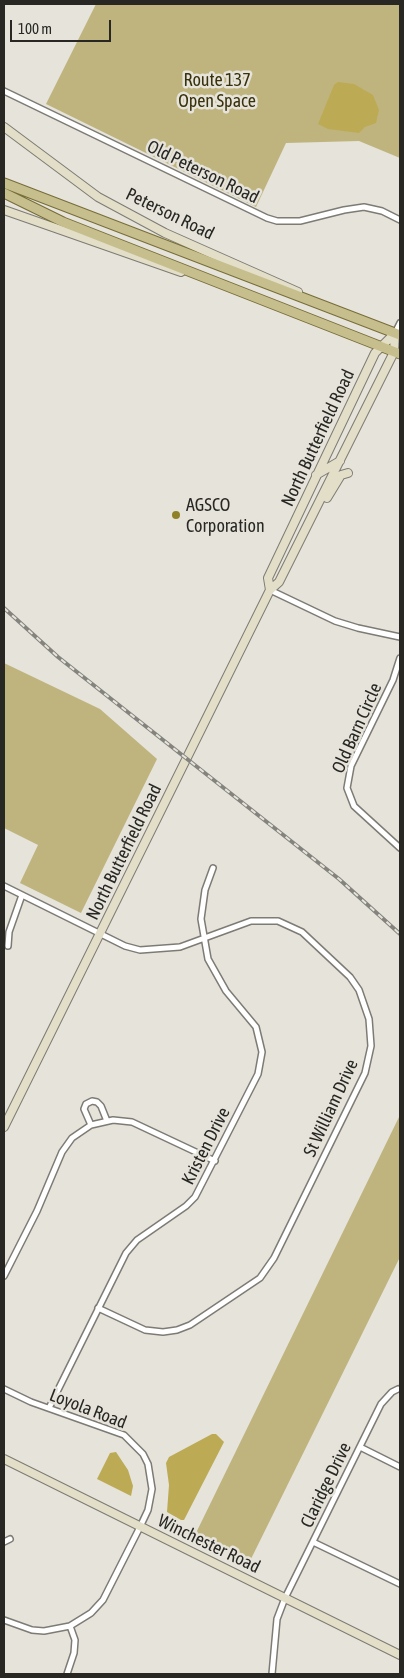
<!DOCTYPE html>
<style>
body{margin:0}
#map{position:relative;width:404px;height:1678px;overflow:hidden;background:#e5e3da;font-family:"Asap Condensed",sans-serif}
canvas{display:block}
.frame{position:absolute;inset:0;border:5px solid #282724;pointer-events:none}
.scale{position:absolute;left:10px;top:20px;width:101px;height:22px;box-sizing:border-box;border:2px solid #282724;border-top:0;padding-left:6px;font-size:15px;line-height:18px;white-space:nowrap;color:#282724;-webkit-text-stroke:4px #e5e3da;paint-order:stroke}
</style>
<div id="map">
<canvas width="404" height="1678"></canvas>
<div class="frame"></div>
<div class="scale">100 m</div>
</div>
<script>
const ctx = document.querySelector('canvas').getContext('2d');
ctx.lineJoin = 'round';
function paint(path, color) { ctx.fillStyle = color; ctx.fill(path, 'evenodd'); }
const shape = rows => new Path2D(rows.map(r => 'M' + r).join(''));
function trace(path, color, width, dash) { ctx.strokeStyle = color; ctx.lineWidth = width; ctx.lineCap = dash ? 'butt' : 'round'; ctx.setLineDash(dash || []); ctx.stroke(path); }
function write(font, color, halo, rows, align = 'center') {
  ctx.font = font + ' "Asap Condensed",sans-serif'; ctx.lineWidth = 5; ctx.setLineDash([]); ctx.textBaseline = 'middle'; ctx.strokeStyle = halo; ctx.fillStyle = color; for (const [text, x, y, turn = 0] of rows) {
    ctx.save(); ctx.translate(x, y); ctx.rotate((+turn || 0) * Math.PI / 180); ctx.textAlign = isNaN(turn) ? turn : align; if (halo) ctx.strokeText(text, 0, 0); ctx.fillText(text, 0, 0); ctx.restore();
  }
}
paint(shape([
 [96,4,400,4,400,158,359,141,286,143,256,207,46,104],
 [4,663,100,709,157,759,81,913,20,883,38,845,4,828],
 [400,1115,400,1257,249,1563,195,1535]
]), '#bfb47e');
paint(shape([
 [338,82,354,84,373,95,379,110,376,123,365,127,359,133,328,129,318,124,334,85],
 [212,1434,216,1434,224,1442,184,1520,181,1520,167,1512,169,1485,166,1463,169,1457],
 [116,1452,128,1470,133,1486,131,1496,97,1479,110,1453]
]), '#bcab54');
const minor = shape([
 [4,91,267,218,277,221,300,221,344,210,364,207,382,211,400,220],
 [395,333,400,323],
 [270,590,335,621,358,628,400,637],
 [400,658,393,680,351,766,347,788,354,806,400,848],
 [4,886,125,946,140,950,180,947,251,921,278,921,302,932,350,977,359,990,369,1019,371,1046,365,1073,274,1258,260,1278,190,1325,177,1330,163,1332,145,1330,98,1308],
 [8,946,9,932,22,895],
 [91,1125,84,1109,86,1104,92,1101,97,1102,101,1106,107,1121],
 [4,1276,37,1211,62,1152,72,1138,91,1125,113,1120,132,1122,215,1161],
 [4,1389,31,1402,124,1435,143,1454,148,1464,152,1489,148,1510,140,1527,103,1600,91,1613,70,1626,44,1631,32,1630,4,1620],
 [49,1408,126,1253,137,1240,186,1206,195,1197,258,1074,262,1052,256,1027,226,991,208,959,201,919,205,890,213,868],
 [360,1447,400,1467],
 [4,1542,10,1539],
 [313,1542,400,1584],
 [67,1674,74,1653,75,1640,70,1626],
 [272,1674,277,1619,285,1598,381,1404,392,1392,398,1389]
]);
const secondary = shape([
 [4,127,98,197,165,233,298,292],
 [4,210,181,272],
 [316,475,340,461],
 [327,498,341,475,348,473],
 [270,590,268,578,375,353,395,333],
 [4,1127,270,590,279,582,394,352,395,333],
 [4,1459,400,1655]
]);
const primary = shape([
 [4,183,400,335],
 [4,193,63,222,400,354]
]);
trace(minor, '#7d7b74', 8);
trace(secondary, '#7d7b74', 10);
trace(primary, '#776d38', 11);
trace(minor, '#fff', 5);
trace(secondary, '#e3dec7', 8);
trace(primary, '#c7be8e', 9);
const rail = shape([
 [4,608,58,657,339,879,400,934]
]);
trace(rail, '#84837d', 4);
trace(rail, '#e5e3da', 2, [5.5]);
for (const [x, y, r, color] of [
 [176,515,5,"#908027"]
]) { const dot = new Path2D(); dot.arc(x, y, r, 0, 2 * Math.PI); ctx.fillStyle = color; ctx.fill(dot); trace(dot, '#e5e3da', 2); }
write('18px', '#38310a', '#e5e3da', [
 ["Route 137",217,80],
 ["Open Space",217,101]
]);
write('18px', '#282724', '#e5e3da', [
 ["Old Peterson Road",203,172,26],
 ["Peterson Road",170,214,26],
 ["North Butterfield Road",318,438,-65],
 ["Old Barn Circle",357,728,-66],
 ["North Butterfield Road",124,852,-64],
 ["St William Drive",331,1108,-65],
 ["Kristen Drive",206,1146,-63],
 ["Loyola Road",88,1409,21],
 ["Claridge Drive",326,1485,-64],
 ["Winchester Road",209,1544,26]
]);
write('18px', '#282724', '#e5e3da', [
 ["AGSCO",186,505],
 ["Corporation",186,526]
], 'left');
</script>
